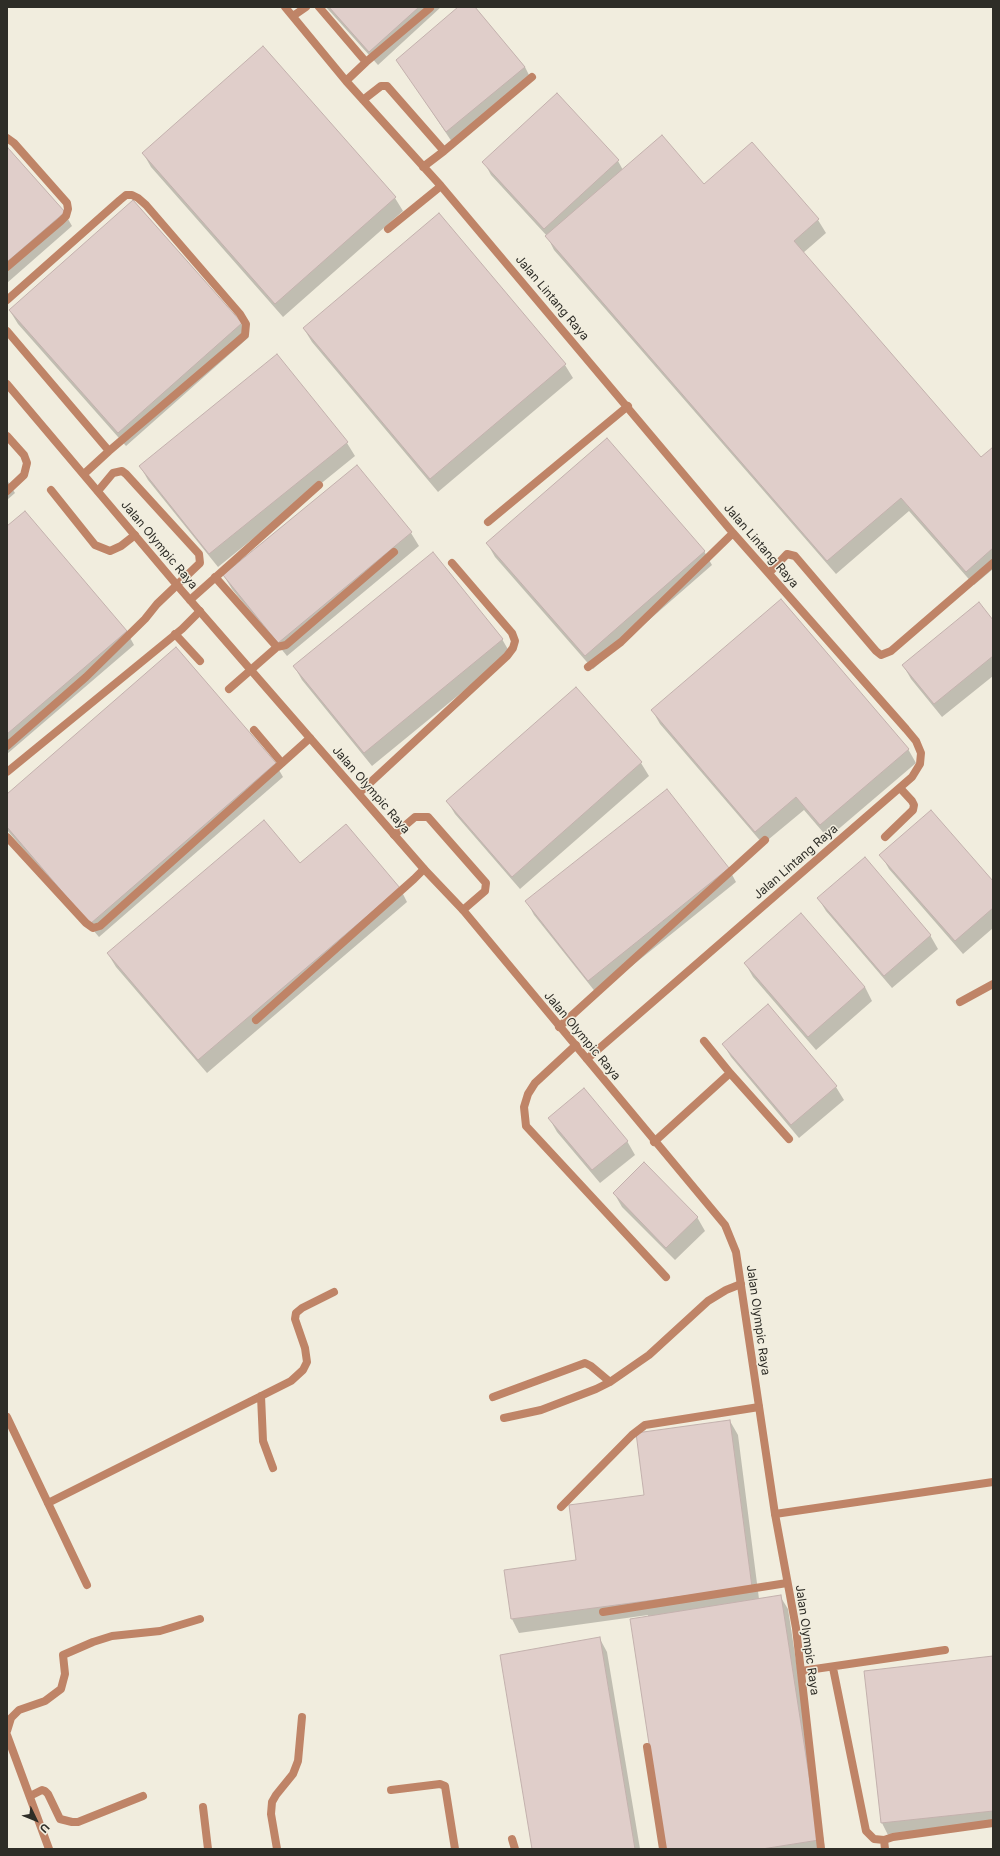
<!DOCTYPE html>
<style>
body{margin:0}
#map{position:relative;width:1000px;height:1856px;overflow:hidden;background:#f1edde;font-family:Inter,sans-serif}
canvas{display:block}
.frame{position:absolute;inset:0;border:8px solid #2e2d27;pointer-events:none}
.north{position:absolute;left:16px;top:1800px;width:40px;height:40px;-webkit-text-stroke:3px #f1edde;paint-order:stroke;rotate:133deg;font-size:11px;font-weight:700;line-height:16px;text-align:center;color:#2e2d27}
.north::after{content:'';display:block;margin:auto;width:14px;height:18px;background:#2e2d27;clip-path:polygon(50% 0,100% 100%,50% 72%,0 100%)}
</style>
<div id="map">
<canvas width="1000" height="1856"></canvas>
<div class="frame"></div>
<div class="north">U</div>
</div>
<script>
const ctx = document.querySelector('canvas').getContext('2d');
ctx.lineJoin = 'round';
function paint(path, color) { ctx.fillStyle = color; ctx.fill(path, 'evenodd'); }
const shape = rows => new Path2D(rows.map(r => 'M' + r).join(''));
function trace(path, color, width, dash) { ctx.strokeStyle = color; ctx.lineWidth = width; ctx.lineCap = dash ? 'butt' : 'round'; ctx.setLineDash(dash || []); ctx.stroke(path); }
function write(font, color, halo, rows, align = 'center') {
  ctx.font = font + ' Inter,sans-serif'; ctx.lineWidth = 3; ctx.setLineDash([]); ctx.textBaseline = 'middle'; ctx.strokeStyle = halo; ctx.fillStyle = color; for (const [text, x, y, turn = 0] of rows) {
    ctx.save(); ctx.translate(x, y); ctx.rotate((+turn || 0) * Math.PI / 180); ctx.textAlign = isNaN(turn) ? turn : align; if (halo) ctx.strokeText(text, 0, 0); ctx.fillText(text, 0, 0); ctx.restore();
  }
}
paint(shape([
 [326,7,441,7,378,65],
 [460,7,474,7,525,67,532,81,454,145,398,61],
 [263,47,395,198,403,211,283,317,151,167,143,153],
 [752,143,818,220,826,233,803,253,981,458,993,448,993,569,974,585,909,511,836,574,554,250,547,236,491,175,484,162,618,161,623,170,704,185],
 [7,150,64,212,72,226,7,283],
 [10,311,241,323,249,337,126,446,18,324],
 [304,329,565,365,573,378,438,492,312,342],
 [347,443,355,456,218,567,148,480,140,466],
 [357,466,411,533,419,546,287,656,232,589,224,576],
 [7,480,15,493,7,500],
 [25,512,127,632,134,645,7,754,7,528],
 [487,543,704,551,712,565,593,669,495,557],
 [993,621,993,676,942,717,911,679,903,665],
 [502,639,510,653,372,766,302,680,294,666],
 [576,688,641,763,649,776,520,889,455,814,447,801],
 [652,710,908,749,916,763,828,838,804,810,763,844,660,724],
 [275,763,283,777,99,937,7,830,7,795],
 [881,855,993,882,993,928,963,954,889,869],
 [300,864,400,888,407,902,207,1073,116,967,108,954],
 [729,869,736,882,597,994,534,915,527,902],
 [818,898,930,935,938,949,892,988,826,911],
 [745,963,865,987,872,1001,816,1050,753,977],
 [723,1044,836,1087,844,1100,799,1138,731,1057],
 [549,1118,627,1141,635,1155,600,1183,557,1132],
 [614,1193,697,1217,705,1231,675,1260,622,1207],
 [730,1421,738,1435,759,1599,780,1596,788,1609,825,1849,667,1849,648,1615,519,1633,512,1619,506,1571,577,1561,645,1496],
 [600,1639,607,1652,640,1849,533,1849],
 [993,1657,993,1825,889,1837,882,1823,866,1672]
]), '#0003');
const building = shape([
 [329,7,419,7,369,52,329,7],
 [458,7,475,7,525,67,446,132,396,60,458,7],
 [263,46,396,197,275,304,142,153,263,46],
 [557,93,619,160,544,229,482,162,557,93],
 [662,135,704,184,752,142,819,219,794,241,981,457,993,447,993,548,966,572,901,498,827,561,545,236,662,135],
 [8,148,65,212,7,262,7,149,8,148],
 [133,200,242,323,118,433,9,310,133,200],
 [439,213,566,364,430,479,303,328,439,213],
 [277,354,348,442,209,554,139,466,277,354],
 [607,438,705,551,585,656,486,543,607,438],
 [357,465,412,532,278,643,223,575,357,465],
 [25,511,127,631,7,734,7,526,25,511],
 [433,552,503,639,364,753,293,666,433,552],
 [781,599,909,749,820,825,796,797,755,832,651,710,781,599],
 [979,602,993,620,993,656,934,704,902,665,979,602],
 [176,647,276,763,90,924,7,827,7,794,176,647],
 [576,687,642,762,512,877,446,801,576,687],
 [667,789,729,868,588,981,525,901,667,789],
 [931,810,993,881,993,908,955,941,879,855,931,810],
 [264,820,300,863,346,824,400,888,198,1060,107,953,264,820],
 [865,857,931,935,884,976,817,898,865,857],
 [801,913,865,987,808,1037,744,963,801,913],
 [768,1004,837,1086,791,1125,722,1044,768,1004],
 [584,1088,628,1141,592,1170,548,1118,584,1088],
 [644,1162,698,1217,666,1248,613,1193,644,1162],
 [730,1420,752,1587,511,1619,504,1570,576,1560,569,1505,644,1495,636,1433,730,1420],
 [781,1595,819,1840,762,1849,665,1849,630,1619,781,1595],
 [600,1637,635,1849,532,1849,500,1655,600,1637],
 [993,1656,993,1811,881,1823,864,1671,993,1656]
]);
paint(building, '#e0ceca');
trace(building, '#c3b1ad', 1);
trace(shape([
 [285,7,346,81,441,186,733,533,906,729,916,741,921,753,920,764,912,777,587,1059],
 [319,7,366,62,430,8],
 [293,16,306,7],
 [346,81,366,62],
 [363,100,381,86,387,86,444,151,532,77],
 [7,138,14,143,67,203,68,209,66,216,61,221,7,267],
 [423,167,444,151],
 [388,229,441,186],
 [7,300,120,200,126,195,132,195,138,198,146,205,240,314,246,324,245,335,237,342,109,451,84,474],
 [7,331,109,451],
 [7,436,24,455,27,463,24,475,7,491],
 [51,490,95,545,110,551,121,546,135,535],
 [488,522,628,406],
 [769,573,787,554,795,556,876,651,881,655,891,651,993,563],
 [215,577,277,647,229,689],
 [190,600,319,485],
 [175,634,200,661],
 [277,647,286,645,394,552],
 [588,667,621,642,733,533],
 [254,730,281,762],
 [7,746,86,677,145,619,157,604,200,563,199,554,126,474,122,471,113,473,98,491],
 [7,772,182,629,200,611],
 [359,793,507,656,513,648,515,641,512,633,452,563],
 [394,835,415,817,428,817,486,883,485,891,463,910],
 [7,837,86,923,93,928,100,926,310,738],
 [885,837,913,810,914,805,912,801,900,788],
 [960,1002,993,984],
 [256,1020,414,879,424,869],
 [559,1027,765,840],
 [704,1041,730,1073],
 [576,1045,535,1083,528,1094,524,1107,526,1126,666,1277],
 [654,1142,730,1073,789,1139],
 [493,1397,585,1363,591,1366,610,1382],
 [7,1417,87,1585],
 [504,1418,541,1410,596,1389,610,1382,649,1355,708,1301,726,1290,741,1284],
 [561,1507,632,1435,645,1425,759,1407],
 [775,1514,993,1482],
 [603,1612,787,1583],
 [833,1668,866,1831,874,1839,884,1840],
 [801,1671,945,1650],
 [647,1747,663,1849],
 [391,1790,440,1784,445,1786,455,1849],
 [30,1796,42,1790,45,1791,48,1794,60,1819,72,1822,78,1822,143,1796],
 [203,1807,208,1849],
 [512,1839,515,1849],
 [277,1849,271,1814,272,1802,276,1795,293,1774,298,1761,302,1717],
 [885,1849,884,1840,893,1837,993,1823]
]), '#bf8467', 8);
trace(shape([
 [7,384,176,584,424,869,463,910,725,1225,736,1252,775,1514,796,1628,821,1849],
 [261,1396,263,1441,273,1468],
 [48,1503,291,1381,303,1370,307,1362,305,1348,295,1319,296,1313,302,1308,334,1292],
 [7,1731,11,1718,19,1710,45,1701,61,1689,65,1674,63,1655,93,1642,112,1636,160,1631,200,1619],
 [7,1735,49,1849]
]), '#bf8467', 8);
write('12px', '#2e2d27', '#f1edde', [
 ["Jalan Lintang Raya",552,298,50],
 ["Jalan Olympic Raya",159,545,50],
 ["Jalan Lintang Raya",761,546,49],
 ["Jalan Olympic Raya",371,790,49],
 ["Jalan Lintang Raya",796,862,-41],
 ["Jalan Olympic Raya",582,1036,50],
 ["Jalan Olympic Raya",758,1320,82],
 ["Jalan Olympic Raya",807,1640,82]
]);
</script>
